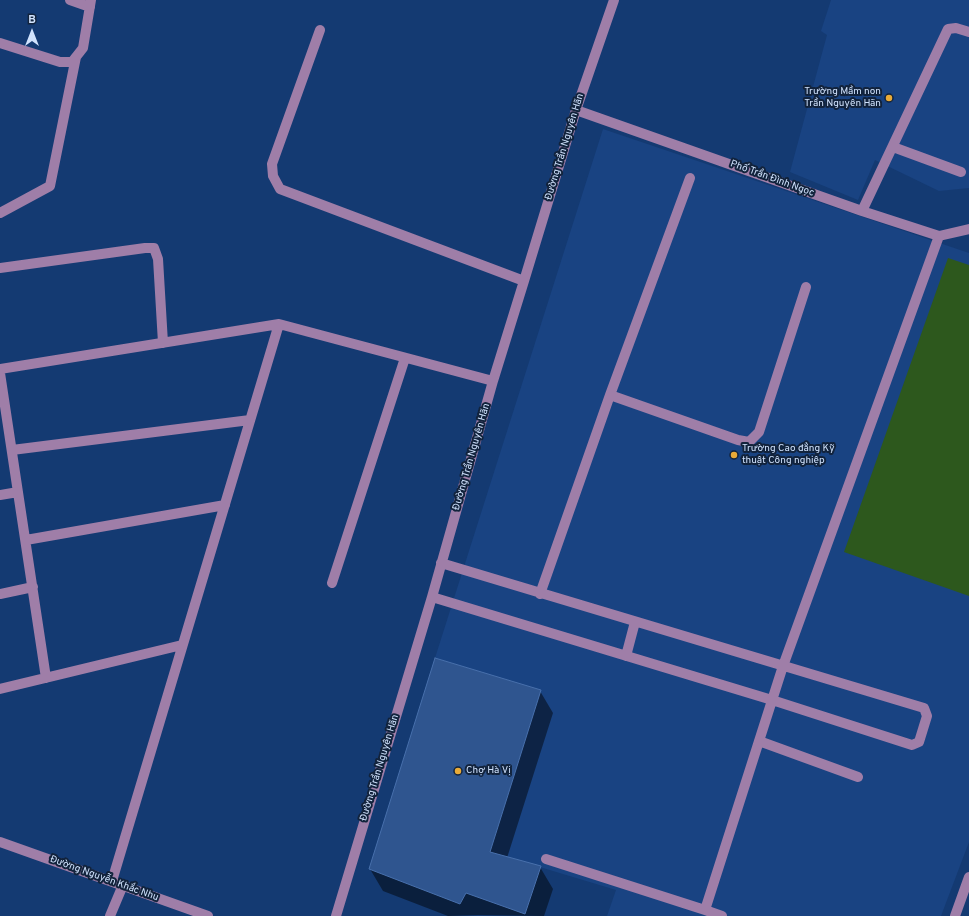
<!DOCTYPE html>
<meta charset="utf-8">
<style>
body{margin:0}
#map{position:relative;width:969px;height:916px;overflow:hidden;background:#143a72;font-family:Overpass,sans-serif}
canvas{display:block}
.north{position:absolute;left:12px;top:12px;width:40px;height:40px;-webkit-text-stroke:3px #12233c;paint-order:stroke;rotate:0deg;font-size:11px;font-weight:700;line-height:16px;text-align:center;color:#d0e2fd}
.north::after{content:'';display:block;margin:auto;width:14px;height:18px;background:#d0e2fd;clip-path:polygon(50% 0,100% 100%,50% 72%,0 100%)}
</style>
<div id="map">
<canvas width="969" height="916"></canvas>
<div class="north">B</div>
</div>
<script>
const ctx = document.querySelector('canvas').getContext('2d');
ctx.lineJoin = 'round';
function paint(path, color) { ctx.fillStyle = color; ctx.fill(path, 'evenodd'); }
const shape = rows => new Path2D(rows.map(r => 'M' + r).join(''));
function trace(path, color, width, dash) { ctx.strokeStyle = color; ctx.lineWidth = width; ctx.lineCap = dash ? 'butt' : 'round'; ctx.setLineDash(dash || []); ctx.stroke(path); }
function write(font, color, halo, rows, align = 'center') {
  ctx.font = font + ' Overpass,sans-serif'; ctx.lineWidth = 4; ctx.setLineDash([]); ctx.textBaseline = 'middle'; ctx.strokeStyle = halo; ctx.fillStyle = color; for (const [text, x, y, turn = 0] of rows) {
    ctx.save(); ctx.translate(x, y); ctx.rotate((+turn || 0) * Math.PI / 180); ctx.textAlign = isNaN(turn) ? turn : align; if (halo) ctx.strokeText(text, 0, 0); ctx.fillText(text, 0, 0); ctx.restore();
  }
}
paint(shape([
 [831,0,969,0,969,188,939,191,875,160,858,200,790,172,827,35,821,31],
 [603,129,969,253,969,842,941,916,607,916,616,890,490,852,541,690,435,658]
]), '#194382');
paint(shape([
 [948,258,969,265,969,596,844,552]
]), '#2d581d');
paint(shape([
 [540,691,553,713,507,858,540,867,553,889,544,916,478,915,448,916,383,891,370,869]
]), '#0007');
const building = shape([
 [435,658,541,690,490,852,541,866,525,914,466,893,460,904,369,869,435,658]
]);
paint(building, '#2f558f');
trace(building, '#4870ac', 1);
trace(shape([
 [70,0,90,7],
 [320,30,272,164,273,176,280,189,524,281],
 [0,43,60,62,72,62,83,48,91,0],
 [576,110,862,211,939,236,969,229],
 [893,147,961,172],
 [862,211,948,29,956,28,969,32],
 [0,213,50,186,76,57],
 [0,268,145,248,154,248,158,259,163,343],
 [0,369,279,324,493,381],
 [0,373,46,678],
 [610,395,738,440,749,442,759,432,806,287],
 [12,450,250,420],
 [0,495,18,492],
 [26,540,225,505],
 [332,583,405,358],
 [0,594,33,587],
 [540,594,610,395,690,178],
 [432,597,772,700,912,745,919,742,927,716,924,708,441,563],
 [626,656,635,622],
 [0,689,182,645],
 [759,741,858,777],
 [0,842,208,916],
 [546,859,705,910],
 [112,881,279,324],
 [110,916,123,885],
 [336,916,432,597,493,381,524,281,576,110,614,0],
 [722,916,705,910,783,666,939,236],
 [955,916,969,877]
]), '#9f7ea8', 10);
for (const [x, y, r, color] of [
 [889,98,4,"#e9ab38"],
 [734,455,4,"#e9ab38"],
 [458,771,4,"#e9ab38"]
]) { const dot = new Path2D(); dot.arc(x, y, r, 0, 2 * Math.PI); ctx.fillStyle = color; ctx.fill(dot); trace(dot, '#12233c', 1.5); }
write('10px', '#d0e2fd', '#12233c', [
 ["Trường Mầm non",881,92,"right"],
 ["Trần Nguyên Hãn",881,104,"right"],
 ["Trường Cao đẳng Kỹ",742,449],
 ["thuật Công nghiệp",742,461],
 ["Chợ Hà Vị",466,771]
], 'left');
write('10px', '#d0e2fd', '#12233c', [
 ["Đường Trần Nguyên Hãn",565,147,-73],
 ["Phố Trần Đình Ngọc",772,179,20],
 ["Đường Trần Nguyên Hãn",472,457,-74],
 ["Đường Trần Nguyên Hãn",380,768,-73],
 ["Đường Nguyễn Khắc Nhu",104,879,20]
]);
</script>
